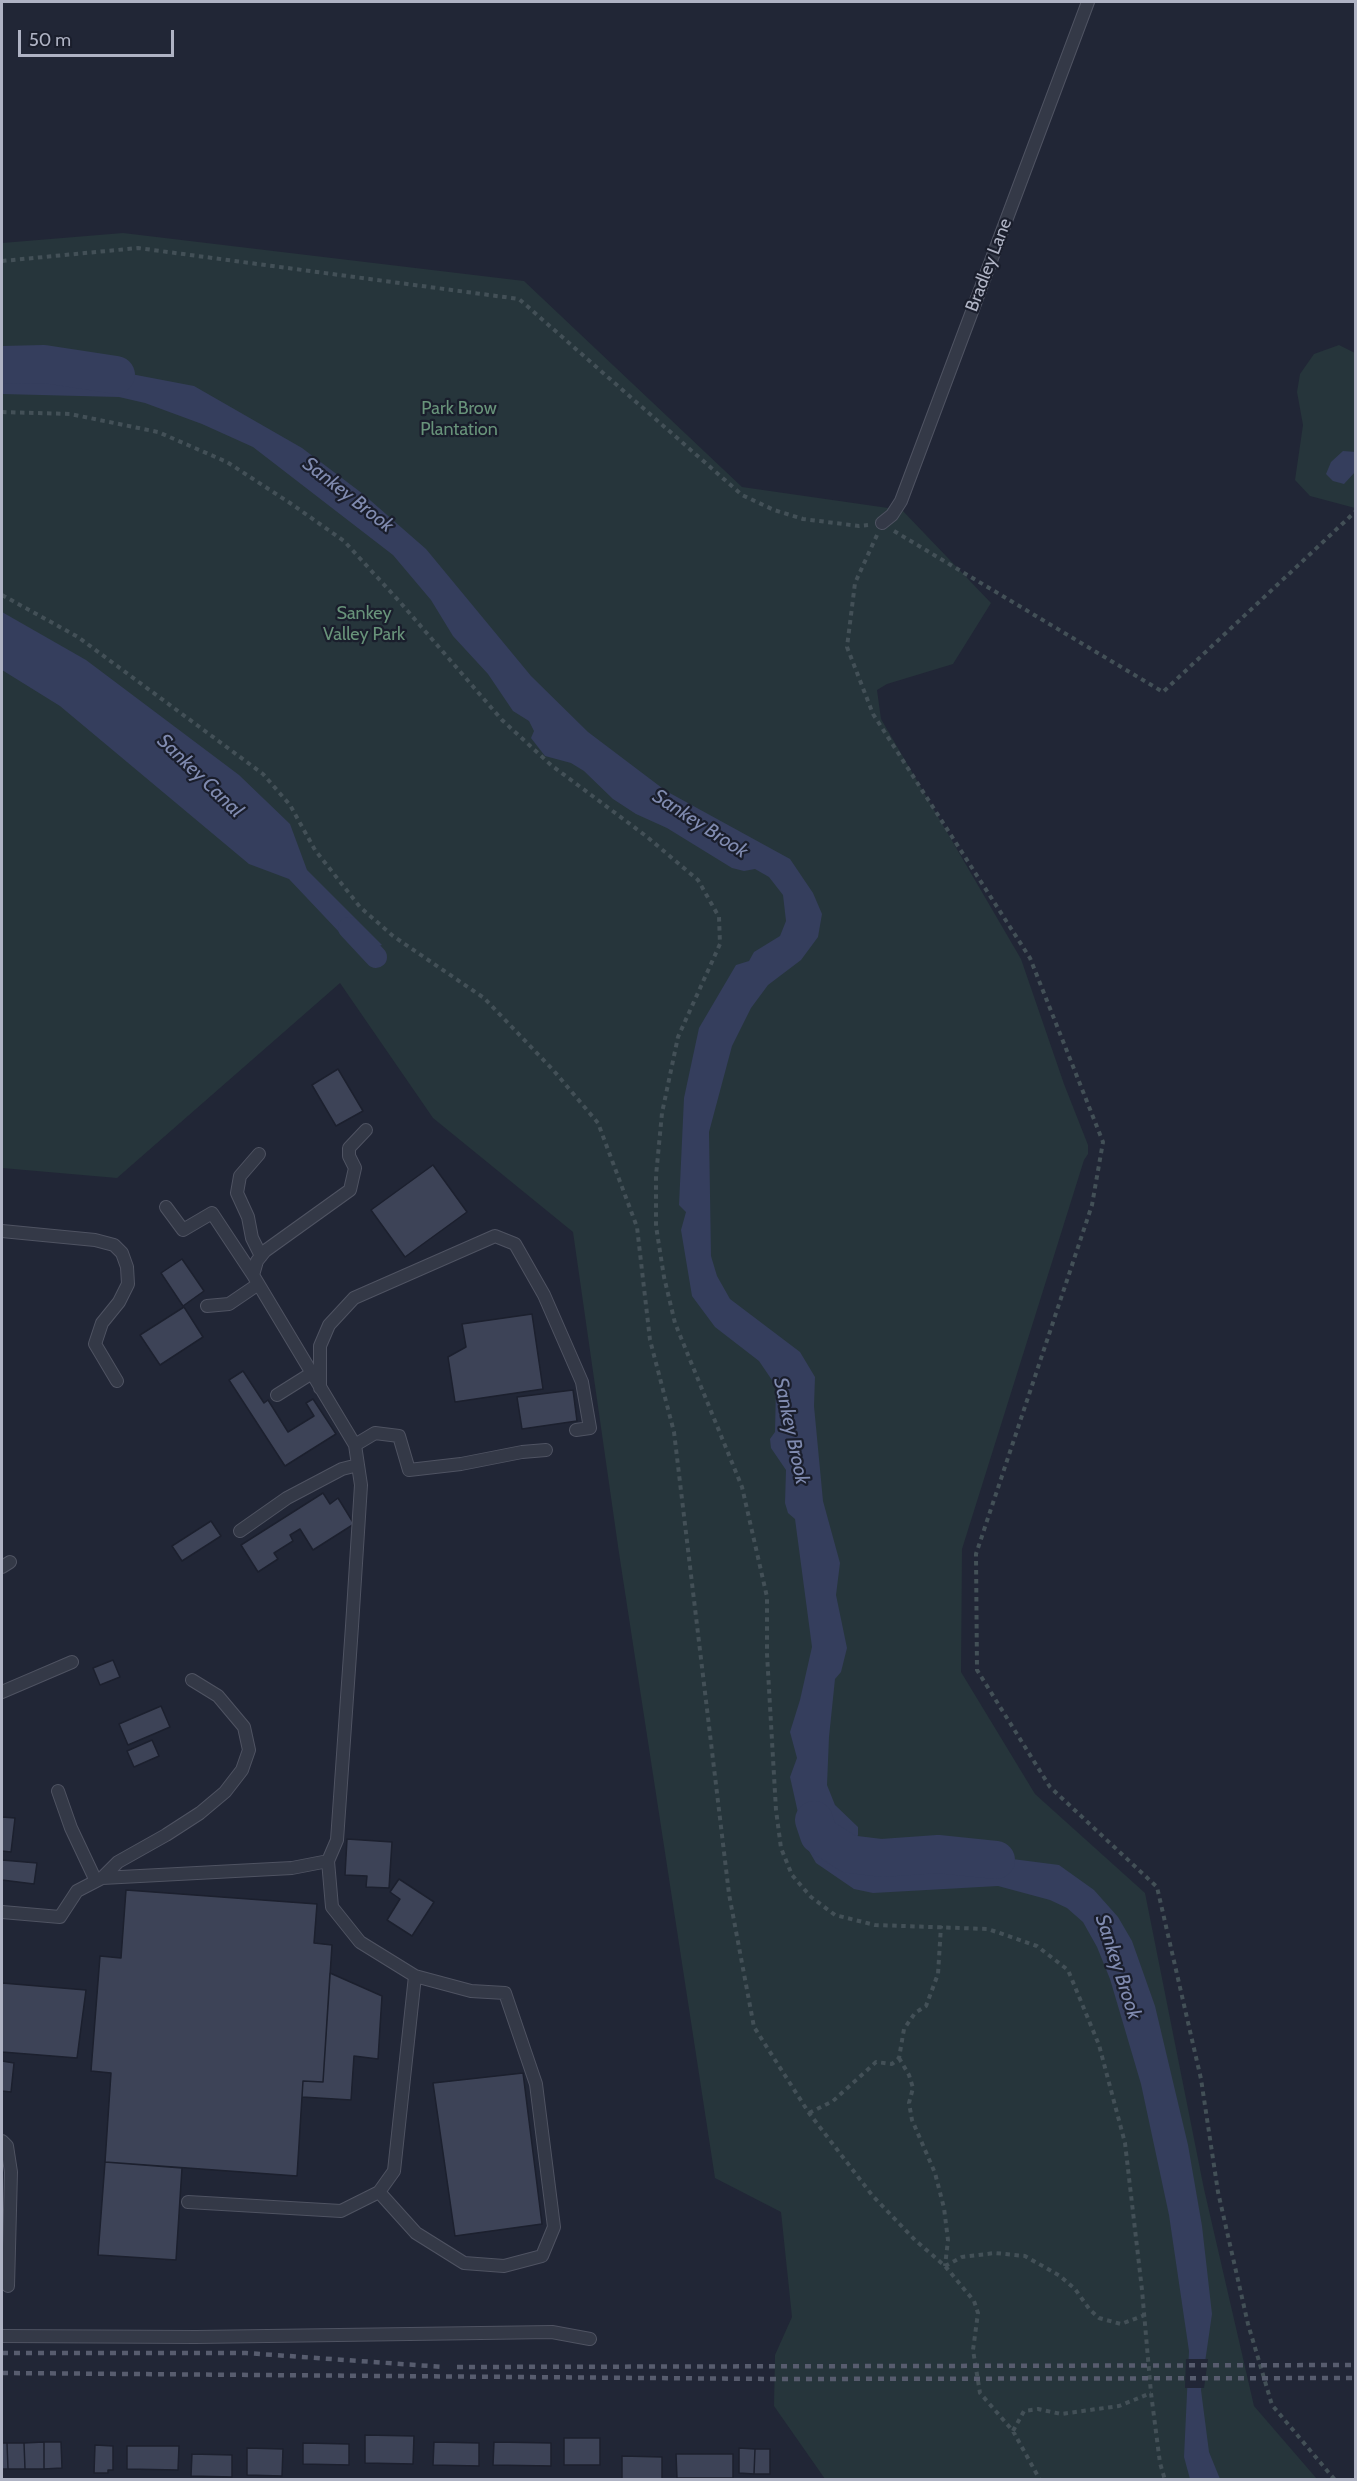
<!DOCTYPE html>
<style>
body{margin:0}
#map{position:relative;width:1357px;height:2481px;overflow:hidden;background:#212636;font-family:Cabin,sans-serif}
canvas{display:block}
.frame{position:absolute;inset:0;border:3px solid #afb3c4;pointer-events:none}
.scale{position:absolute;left:18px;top:30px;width:156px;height:27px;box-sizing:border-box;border:3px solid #afb3c4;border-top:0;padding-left:8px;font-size:18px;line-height:21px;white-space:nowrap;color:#afb3c4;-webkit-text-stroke:4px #1a1e2c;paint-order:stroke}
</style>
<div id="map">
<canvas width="1357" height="2481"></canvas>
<div class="frame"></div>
<div class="scale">50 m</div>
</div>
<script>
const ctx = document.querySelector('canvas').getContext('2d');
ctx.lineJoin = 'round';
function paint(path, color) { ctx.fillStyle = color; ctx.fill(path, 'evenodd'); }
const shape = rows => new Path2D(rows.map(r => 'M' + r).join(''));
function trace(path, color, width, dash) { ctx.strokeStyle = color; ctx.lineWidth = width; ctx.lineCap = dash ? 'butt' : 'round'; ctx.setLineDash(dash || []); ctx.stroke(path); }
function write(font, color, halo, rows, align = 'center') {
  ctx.font = font + ' Cabin,sans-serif'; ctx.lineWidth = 4.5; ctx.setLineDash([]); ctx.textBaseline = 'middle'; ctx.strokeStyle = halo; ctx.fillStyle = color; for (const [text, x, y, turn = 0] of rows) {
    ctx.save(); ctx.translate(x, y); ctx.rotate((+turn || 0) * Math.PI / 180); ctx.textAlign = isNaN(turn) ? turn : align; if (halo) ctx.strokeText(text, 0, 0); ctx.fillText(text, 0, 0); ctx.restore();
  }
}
paint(shape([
 [123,233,524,281,742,487,902,510,991,603,953,664,887,684,877,690,881,719,1021,959,1064,1084,1088,1145,1088,1154,1084,1160,962,1549,961,1672,1035,1794,1145,1893,1204,2189,1254,2406,1317,2479,825,2479,774,2406,775,2355,792,2317,781,2212,715,2178,619,1553,573,1232,433,1118,340,983,117,1178,2,1168,2,243],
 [1339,345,1355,353,1355,508,1310,496,1295,480,1303,425,1297,392,1300,374,1314,354]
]), '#26353b');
paint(shape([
 [39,365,131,374,194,386,302,448,363,494,426,549,531,676,588,732,666,791,790,859,813,893,822,914,818,937,801,960,768,985,751,1008,732,1046,709,1132,711,1256,717,1276,730,1299,800,1352,815,1377,814,1406,823,1501,840,1563,836,1595,847,1648,841,1672,835,1679,829,1737,827,1785,835,1805,858,1827,858,1835,849,1857,853,1865,864,1870,878,1871,958,1852,1059,1865,1094,1890,1118,1917,1132,1941,1155,2006,1188,2145,1202,2226,1212,2314,1201,2390,1209,2452,1220,2479,1190,2479,1184,2457,1189,2351,1169,2215,1141,2084,1110,1979,1097,1947,1083,1922,1067,1908,1050,1900,998,1886,873,1893,854,1889,816,1863,805,1844,790,1777,797,1758,790,1732,800,1700,812,1647,795,1519,788,1513,785,1503,786,1470,771,1448,770,1439,775,1432,776,1386,759,1361,715,1327,692,1296,681,1230,686,1212,679,1205,684,1098,699,1028,736,965,749,961,754,952,780,936,786,921,783,895,769,877,755,869,744,871,732,868,667,828,636,814,613,799,584,771,571,763,545,756,531,738,534,731,529,721,513,711,488,674,453,636,431,600,393,555,253,447,202,424,145,403,119,397,2,394,2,366],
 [1343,451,1356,452,1355,472,1344,484,1333,481,1326,474,1331,462],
 [2,612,86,660,239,775,290,824,307,870,382,945,358,952,289,879,249,864,60,706,2,670]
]), '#353e5d');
paint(shape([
 [1186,2359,1208,2359,1204,2388,1185,2388]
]), '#212636');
trace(shape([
 [349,928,376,957]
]), '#353e5d', 22);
trace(shape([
 [2,365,44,364,116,375],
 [814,1820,819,1835,849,1854,882,1858,938,1854,996,1860]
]), '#353e5d', 38);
const building = shape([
 [338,1069,363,1111,336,1126,312,1085,338,1069],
 [433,1165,467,1212,405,1257,371,1210,433,1165],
 [182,1259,204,1291,183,1306,161,1273,182,1259],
 [184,1307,203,1337,160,1365,140,1335,184,1307],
 [532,1314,543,1389,455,1402,448,1357,466,1347,462,1324,532,1314],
 [243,1371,264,1403,268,1400,288,1432,314,1416,306,1403,313,1399,336,1434,285,1466,229,1380,243,1371],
 [573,1390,577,1421,522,1429,517,1397,573,1390],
 [323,1493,330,1504,338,1498,354,1524,313,1550,300,1529,290,1535,293,1541,274,1553,278,1559,258,1572,241,1545,323,1493],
 [211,1521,221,1536,182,1561,172,1546,211,1521],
 [113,1660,120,1677,100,1685,93,1668,113,1660],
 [161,1706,170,1727,128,1745,119,1724,161,1706],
 [152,1740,159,1756,134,1767,127,1751,152,1740],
 [2,1817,15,1818,11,1852,2,1851,2,1817],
 [347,1839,392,1842,389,1888,366,1887,367,1876,345,1875,347,1839],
 [2,1860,37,1863,34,1884,2,1880,2,1860],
 [399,1879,434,1902,412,1936,387,1920,400,1899,390,1892,399,1879],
 [126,1890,317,1904,314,1943,332,1945,323,2082,303,2081,297,2176,105,2162,111,2073,91,2071,100,1956,121,1958,126,1890],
 [330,1973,382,1996,378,2059,354,2056,351,2100,302,2097,303,2081,323,2082,330,1973],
 [2,1983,86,1990,77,2058,2,2052,2,1983],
 [2,2061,14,2063,11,2092,2,2091,2,2061],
 [523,2073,542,2224,455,2236,433,2083,523,2073],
 [105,2162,182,2168,176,2260,98,2255,105,2162],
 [365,2435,414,2436,413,2464,365,2463,365,2435],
 [564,2438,600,2438,600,2465,564,2465,564,2438],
 [44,2442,61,2442,62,2468,44,2469,44,2442],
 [44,2442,44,2469,25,2469,24,2443,44,2442],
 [434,2442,479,2443,479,2466,433,2465,434,2442],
 [494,2442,551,2443,551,2466,493,2465,494,2442],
 [2,2443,7,2443,8,2469,2,2469,2,2443],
 [7,2443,24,2443,25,2469,8,2469,7,2443],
 [303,2443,349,2444,349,2465,303,2464,303,2443],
 [95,2445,113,2446,113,2470,108,2470,108,2473,94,2473,95,2445],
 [127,2446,179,2446,178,2470,127,2469,127,2446],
 [247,2448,283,2449,282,2476,247,2475,247,2448],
 [739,2448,755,2449,754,2474,739,2473,739,2448],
 [755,2449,770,2449,770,2474,754,2474,755,2449],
 [192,2454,232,2455,232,2477,191,2476,192,2454],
 [676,2454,733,2454,733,2478,677,2478,676,2454],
 [622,2456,662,2457,662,2480,622,2479,622,2456]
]);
paint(building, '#3d4357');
trace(building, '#1c202e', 1.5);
const service = shape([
 [882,523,892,515,901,501,1088,2],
 [259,1154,240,1176,237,1193,248,1217,252,1238,261,1256],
 [166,1207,183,1230,212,1213,253,1275],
 [2,1231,95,1240,114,1245,122,1253,127,1267,128,1284,119,1302,102,1323,95,1344,117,1381],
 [207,1306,229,1304,257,1285],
 [320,1388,320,1346,329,1325,354,1298,495,1236,515,1244,544,1295,582,1382,590,1428,576,1430],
 [277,1395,312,1373],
 [355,1445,253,1275,257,1261,265,1251,350,1190,355,1168,349,1156,349,1148,366,1130],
 [240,1531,287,1498,342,1469,358,1465],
 [2,1567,10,1562],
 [2,1692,72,1662],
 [58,1791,71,1828,96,1881],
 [328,1861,332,1907,360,1942,415,1976,471,1991,505,1993,536,2084,554,2227,542,2256,504,2266,464,2263,416,2233,379,2192],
 [102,1878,118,1862,166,1835,200,1813,225,1792,242,1770,249,1750,244,1727,218,1696,192,1680],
 [2,1912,60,1917,77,1891,102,1878,292,1868,328,1861,337,1840,352,1626,361,1485,355,1445,375,1433,399,1436,409,1470,461,1464,522,1452,546,1450],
 [2,2141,7,2146,11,2172,8,2286],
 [188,2202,341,2211,379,2192,394,2171,415,1976],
 [2,2336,196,2337,552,2332,590,2339]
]);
trace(service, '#4f5362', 14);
trace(shape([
 [2,261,138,248,519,299,742,495,774,510,803,519,859,526,868,525],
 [2,412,70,414,158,432,227,462,290,503,344,541,399,601,502,720,551,765,646,836,698,880,719,917,720,944,678,1037,662,1113,656,1176,656,1226,664,1277,675,1323,742,1487,767,1597,767,1654,776,1810,781,1848,792,1875,811,1897,835,1915,875,1925,988,1929,1037,1946,1068,1970,1099,2045,1125,2143,1142,2290,1151,2393,1160,2463,1165,2480],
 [894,531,1163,692,1356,511],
 [877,535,855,583,847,647,873,714,1030,958,1103,1142,1092,1205,976,1554,977,1670,1050,1787,1157,1887,1201,2079,1218,2192,1248,2324,1272,2405,1335,2480],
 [2,595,78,637,263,774,290,805,315,850,360,907,393,936,484,998,554,1071,598,1123,637,1227,650,1340,674,1432,729,1894,754,2027,809,2113,872,2195,915,2240,945,2266,974,2301,978,2313,973,2350,980,2393,1013,2431,1040,2480],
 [899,2058,909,2075,913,2088,909,2103,912,2120,935,2173,944,2208,948,2240,945,2266],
 [809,2113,833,2101,876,2062,892,2064,899,2058,904,2029,915,2013,926,2006,938,1974,941,1926],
 [945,2266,962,2257,995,2253,1025,2256,1060,2276,1075,2289,1090,2310,1099,2318,1121,2324,1145,2315],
 [1013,2431,1024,2411,1038,2409,1061,2414,1119,2406,1151,2393]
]), '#435057', 4, [4.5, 4.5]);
trace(service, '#343947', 12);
trace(shape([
 [2,2353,246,2353,444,2367],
 [457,2367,1356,2365],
 [2,2373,776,2379,1356,2378]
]), '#575c6e', 4.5, [6, 6]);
write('18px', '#afb3c4', '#1a1e2c', [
 ["Bradley Lane",989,265,-69]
]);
write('18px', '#68937a', '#1a1e2c', [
 ["Park Brow",459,409],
 ["Plantation",459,430],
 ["Sankey",364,614],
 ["Valley Park",364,635]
]);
write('italic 20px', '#808bb0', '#1a1e2c', [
 ["Sankey Brook",348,495,38],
 ["Sankey Canal",200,776,44],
 ["Sankey Brook",700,824,33],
 ["Sankey Brook",791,1431,78],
 ["Sankey Brook",1118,1967,72]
]);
</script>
